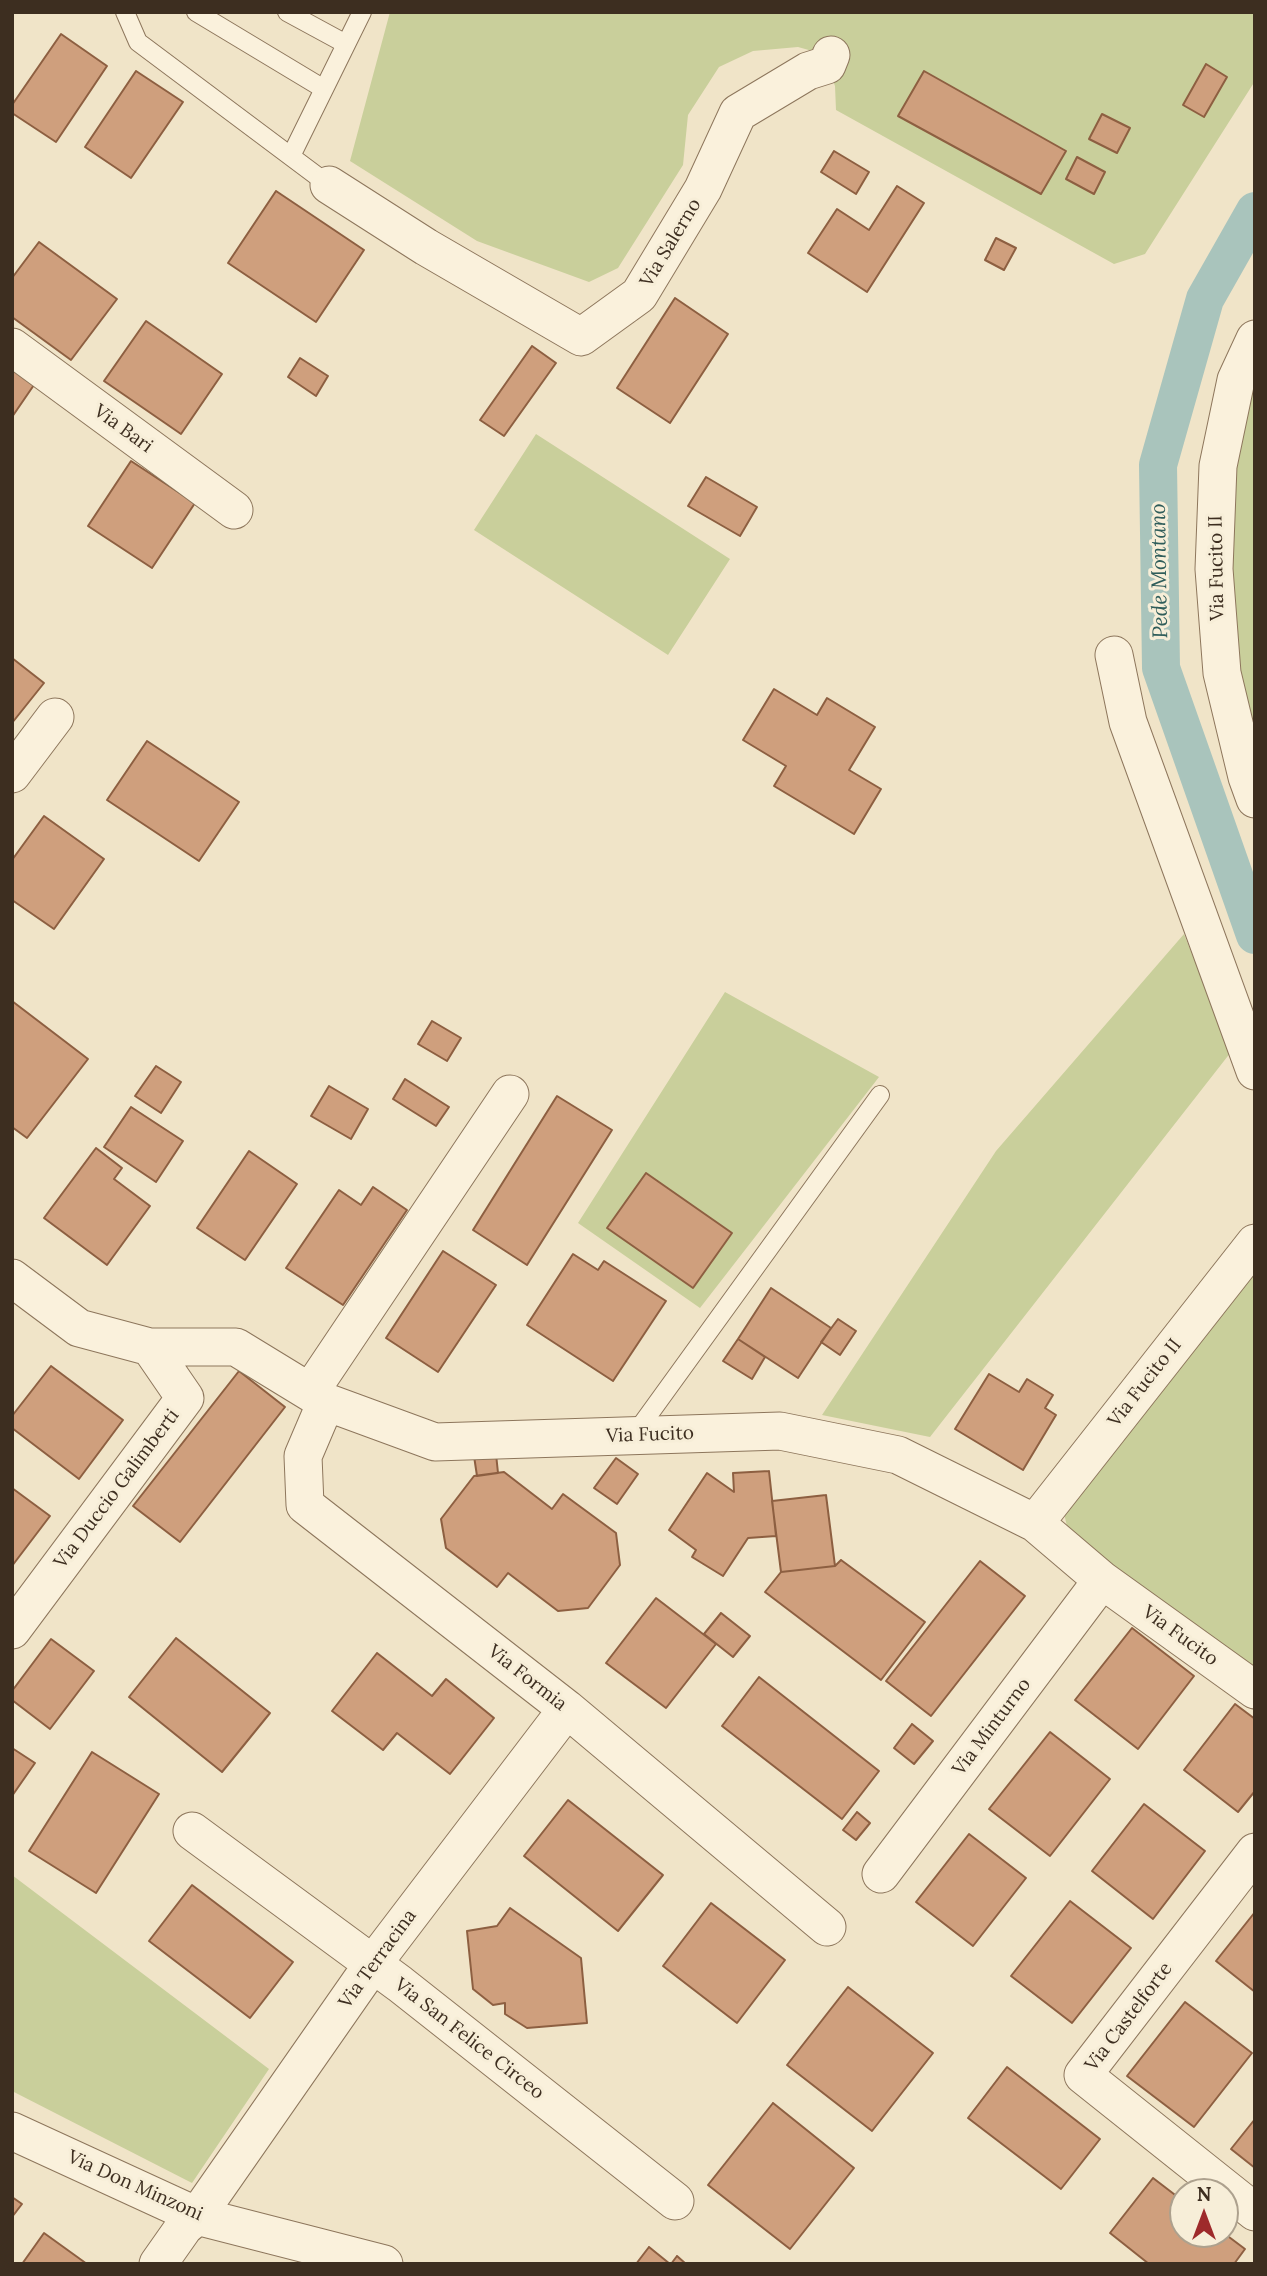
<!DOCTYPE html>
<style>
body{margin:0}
#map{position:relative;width:1267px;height:2276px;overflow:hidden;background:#f0e4c8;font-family:Lora,serif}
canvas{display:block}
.frame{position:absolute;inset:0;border:14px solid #3d2e20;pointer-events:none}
.north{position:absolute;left:1169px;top:2178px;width:70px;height:70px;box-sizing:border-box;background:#f7eed8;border:2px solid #ada18e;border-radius:50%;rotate:0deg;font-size:19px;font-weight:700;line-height:28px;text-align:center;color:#3d2e20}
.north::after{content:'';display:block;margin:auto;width:24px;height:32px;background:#9e2a2b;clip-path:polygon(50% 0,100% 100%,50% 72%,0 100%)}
</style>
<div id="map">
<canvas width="1267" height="2276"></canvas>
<div class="frame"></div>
<div class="north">N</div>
</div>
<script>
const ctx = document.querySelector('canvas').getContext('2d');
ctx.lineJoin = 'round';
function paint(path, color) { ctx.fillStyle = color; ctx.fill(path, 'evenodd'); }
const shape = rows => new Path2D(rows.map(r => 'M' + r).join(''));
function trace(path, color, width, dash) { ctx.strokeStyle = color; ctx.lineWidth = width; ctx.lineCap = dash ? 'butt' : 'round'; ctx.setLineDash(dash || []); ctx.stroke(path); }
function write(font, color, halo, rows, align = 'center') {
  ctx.font = font + ' Lora,serif'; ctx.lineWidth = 6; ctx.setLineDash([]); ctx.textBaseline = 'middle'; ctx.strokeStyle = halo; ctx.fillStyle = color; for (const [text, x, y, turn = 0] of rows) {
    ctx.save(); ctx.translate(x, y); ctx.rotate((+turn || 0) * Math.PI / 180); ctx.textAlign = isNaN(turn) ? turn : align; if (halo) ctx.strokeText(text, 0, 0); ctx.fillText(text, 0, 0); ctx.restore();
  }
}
paint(shape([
 [390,12,1255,12,1255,81,1145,254,1114,264,836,110,835,86,823,54,798,47,753,51,719,67,688,115,683,165,618,268,589,282,477,241,350,161],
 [1255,384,1255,745,1236,670,1227,567,1235,464,1248,401],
 [536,434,730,559,668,655,474,530],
 [1184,934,1231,1052,930,1437,822,1415,996,1151],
 [725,992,879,1077,700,1308,578,1223],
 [1255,1264,1255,1674,1069,1535,1063,1509],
 [12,1875,269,2069,192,2183,12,2091]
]), '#c9cf9b');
trace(shape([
 [1255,211,1205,299,1158,465,1161,668,1255,935]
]), '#a9c4bc', 38);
const building = shape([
 [61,34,107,66,56,142,12,113,12,105,61,34],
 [1206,64,1227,77,1204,117,1183,105,1206,64],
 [136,71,183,102,131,178,85,147,136,71],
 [924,71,1066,151,1041,194,898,116,924,71],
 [1102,114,1130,128,1117,153,1089,139,1102,114],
 [834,151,869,172,856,194,821,172,834,151],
 [1077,157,1105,172,1094,194,1066,179,1077,157],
 [897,186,924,203,867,292,808,253,837,209,869,230,897,186],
 [276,191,364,250,316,322,228,263,276,191],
 [996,238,1016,248,1004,270,985,260,996,238],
 [39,242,117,299,71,360,12,317,12,278,39,242],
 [675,298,728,334,670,423,617,388,675,298],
 [146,321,222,374,181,434,104,381,146,321],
 [532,346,556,363,504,436,480,420,532,346],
 [300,358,328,376,316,396,288,377,300,358],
 [12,366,36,382,12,417,12,366],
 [131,461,195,503,152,568,88,526,131,461],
 [706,477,757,507,740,536,688,506,706,477],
 [12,658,44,683,12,723,12,658],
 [774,689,817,715,827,698,875,727,849,770,881,789,854,834,774,786,786,766,743,740,774,689],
 [147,741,239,802,199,861,107,800,147,741],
 [44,816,104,859,54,929,12,900,12,860,44,816],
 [12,1001,88,1059,27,1138,12,1127,12,1001],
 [432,1021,461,1038,447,1061,418,1044,432,1021],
 [156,1066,181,1082,161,1113,135,1096,156,1066],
 [405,1079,449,1107,436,1126,393,1099,405,1079],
 [329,1086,368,1109,351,1139,311,1116,329,1086],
 [557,1096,612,1130,527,1265,473,1230,557,1096],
 [131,1107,183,1141,156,1182,104,1147,131,1107],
 [96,1148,122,1168,114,1179,150,1206,107,1265,44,1218,96,1148],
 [249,1151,297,1184,245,1260,197,1228,249,1151],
 [646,1173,732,1233,693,1288,607,1228,646,1173],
 [373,1187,407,1210,343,1305,286,1268,339,1190,361,1205,373,1187],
 [443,1251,496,1285,438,1372,386,1338,443,1251],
 [573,1254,598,1270,604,1261,666,1301,613,1381,527,1325,573,1254],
 [771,1288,831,1328,798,1378,738,1339,771,1288],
 [838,1319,856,1331,840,1355,821,1342,838,1319],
 [738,1339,765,1357,752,1379,723,1361,738,1339],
 [51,1366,123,1420,79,1479,12,1428,12,1416,51,1366],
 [239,1371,285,1407,180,1542,133,1506,239,1371],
 [989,1374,1019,1392,1027,1379,1053,1395,1045,1408,1056,1415,1023,1470,955,1429,989,1374],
 [496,1454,498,1473,477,1476,474,1456,496,1454],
 [616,1458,638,1474,617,1504,594,1488,616,1458],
 [769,1471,776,1536,748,1538,723,1576,692,1557,696,1550,669,1530,707,1473,734,1492,733,1473,769,1471],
 [504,1472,552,1509,563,1494,616,1533,620,1565,588,1608,558,1611,508,1573,497,1587,446,1548,441,1519,474,1476,504,1472],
 [12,1488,50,1516,12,1566,12,1488],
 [826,1495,835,1566,781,1572,772,1501,826,1495],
 [841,1560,925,1622,881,1680,765,1592,781,1572,835,1566,841,1560],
 [980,1561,1025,1596,931,1716,886,1681,980,1561],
 [656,1598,716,1644,666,1708,606,1663,656,1598],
 [721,1613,750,1636,733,1657,704,1634,721,1613],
 [1132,1628,1194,1676,1138,1749,1075,1700,1132,1628],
 [176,1638,270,1713,222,1772,129,1697,176,1638],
 [51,1639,94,1671,50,1729,12,1700,12,1691,51,1639],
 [377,1653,432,1696,446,1679,494,1718,450,1774,397,1733,383,1750,332,1711,377,1653],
 [759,1677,879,1771,842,1819,722,1726,759,1677],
 [1235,1704,1255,1719,1255,1791,1238,1812,1184,1770,1235,1704],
 [912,1724,933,1741,914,1764,894,1748,912,1724],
 [1050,1732,1110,1779,1050,1856,989,1809,1050,1732],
 [12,1748,35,1763,12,1796,12,1748],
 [92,1752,159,1794,96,1893,29,1851,92,1752],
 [568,1800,663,1875,618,1931,524,1856,568,1800],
 [1144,1804,1205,1851,1153,1919,1092,1871,1144,1804],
 [857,1812,870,1823,856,1840,843,1830,857,1812],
 [969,1834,1026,1878,973,1946,916,1902,969,1834],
 [192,1885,293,1962,250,2018,149,1941,192,1885],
 [1070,1901,1131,1948,1072,2023,1011,1976,1070,1901],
 [711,1903,785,1960,737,2023,663,1966,711,1903],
 [510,1908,581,1958,587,2023,527,2028,505,2014,505,2003,493,2005,473,1989,467,1931,497,1926,510,1908],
 [1255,1912,1255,1992,1216,1961,1255,1912],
 [848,1987,933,2053,872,2131,787,2065,848,1987],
 [1185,2002,1252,2053,1194,2127,1127,2076,1185,2002],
 [1007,2067,1100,2139,1061,2189,968,2118,1007,2067],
 [773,2103,854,2168,790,2249,708,2185,773,2103],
 [1255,2119,1255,2168,1231,2149,1255,2119],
 [1153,2178,1183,2201,1183,2234,1225,2234,1245,2249,1234,2264,1149,2264,1110,2233,1153,2178],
 [12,2197,22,2204,12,2217,12,2197],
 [44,2233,87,2264,22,2264,44,2233],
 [649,2247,670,2264,636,2264,649,2247],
 [677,2256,686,2264,671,2264,677,2256]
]);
paint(building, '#cf9f7d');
trace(building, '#8d5f41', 2);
const lane = shape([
 [125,12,138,42,329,185],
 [196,12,324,89],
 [287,12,346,44],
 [291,156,362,12],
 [634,1435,880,1095]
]);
const street = shape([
 [329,185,426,247,581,337,639,295,703,189,738,113,808,71,827,65,831,55],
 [1255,339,1236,380,1218,466,1214,569,1222,673,1247,777,1255,799],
 [12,347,234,510],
 [1114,655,1128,722,1255,1071],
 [12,774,55,717],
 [12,1278,79,1328,150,1347,236,1347,326,1402,435,1442,780,1431,898,1455,1035,1523,1102,1580,1255,1690],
 [310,1392,510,1094],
 [326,1402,303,1456,305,1505,567,1709,827,1927],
 [1035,1523,1255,1243],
 [12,1630,185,1398,150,1347],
 [192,1831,400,1984,675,2201],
 [1255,1852,1083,2075,1255,2212],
 [881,1874,1102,1580],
 [12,2131,197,2216,384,2264],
 [158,2264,184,2227,197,2216,372,1965,567,1709]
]);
trace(lane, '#8d765c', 20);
trace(street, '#8d765c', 39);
trace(lane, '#faf1dc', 18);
trace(street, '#faf1dc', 37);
write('19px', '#3d2e20', '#f7eed8', [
 ["Via Salerno",671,243,-59],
 ["Via Bari",123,429,36],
 ["Via Fucito II",1217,568,-91],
 ["Via Fucito II",1145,1383,-52],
 ["Via Fucito",650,1435,-2],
 ["Via Duccio Galimberti",117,1489,-53],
 ["Via Fucito",1180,1636,36],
 ["Via Formia",527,1678,38],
 ["Via Minturno",992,1727,-53],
 ["Via Terracina",378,1959,-54],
 ["Via Castelforte",1129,2017,-53],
 ["Via San Felice Circeo",469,2039,38],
 ["Via Don Minzoni",135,2186,24]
]);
write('italic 21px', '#2f5d5a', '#f7eed8', [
 ["Pede Montano",1160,571,-91]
]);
</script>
